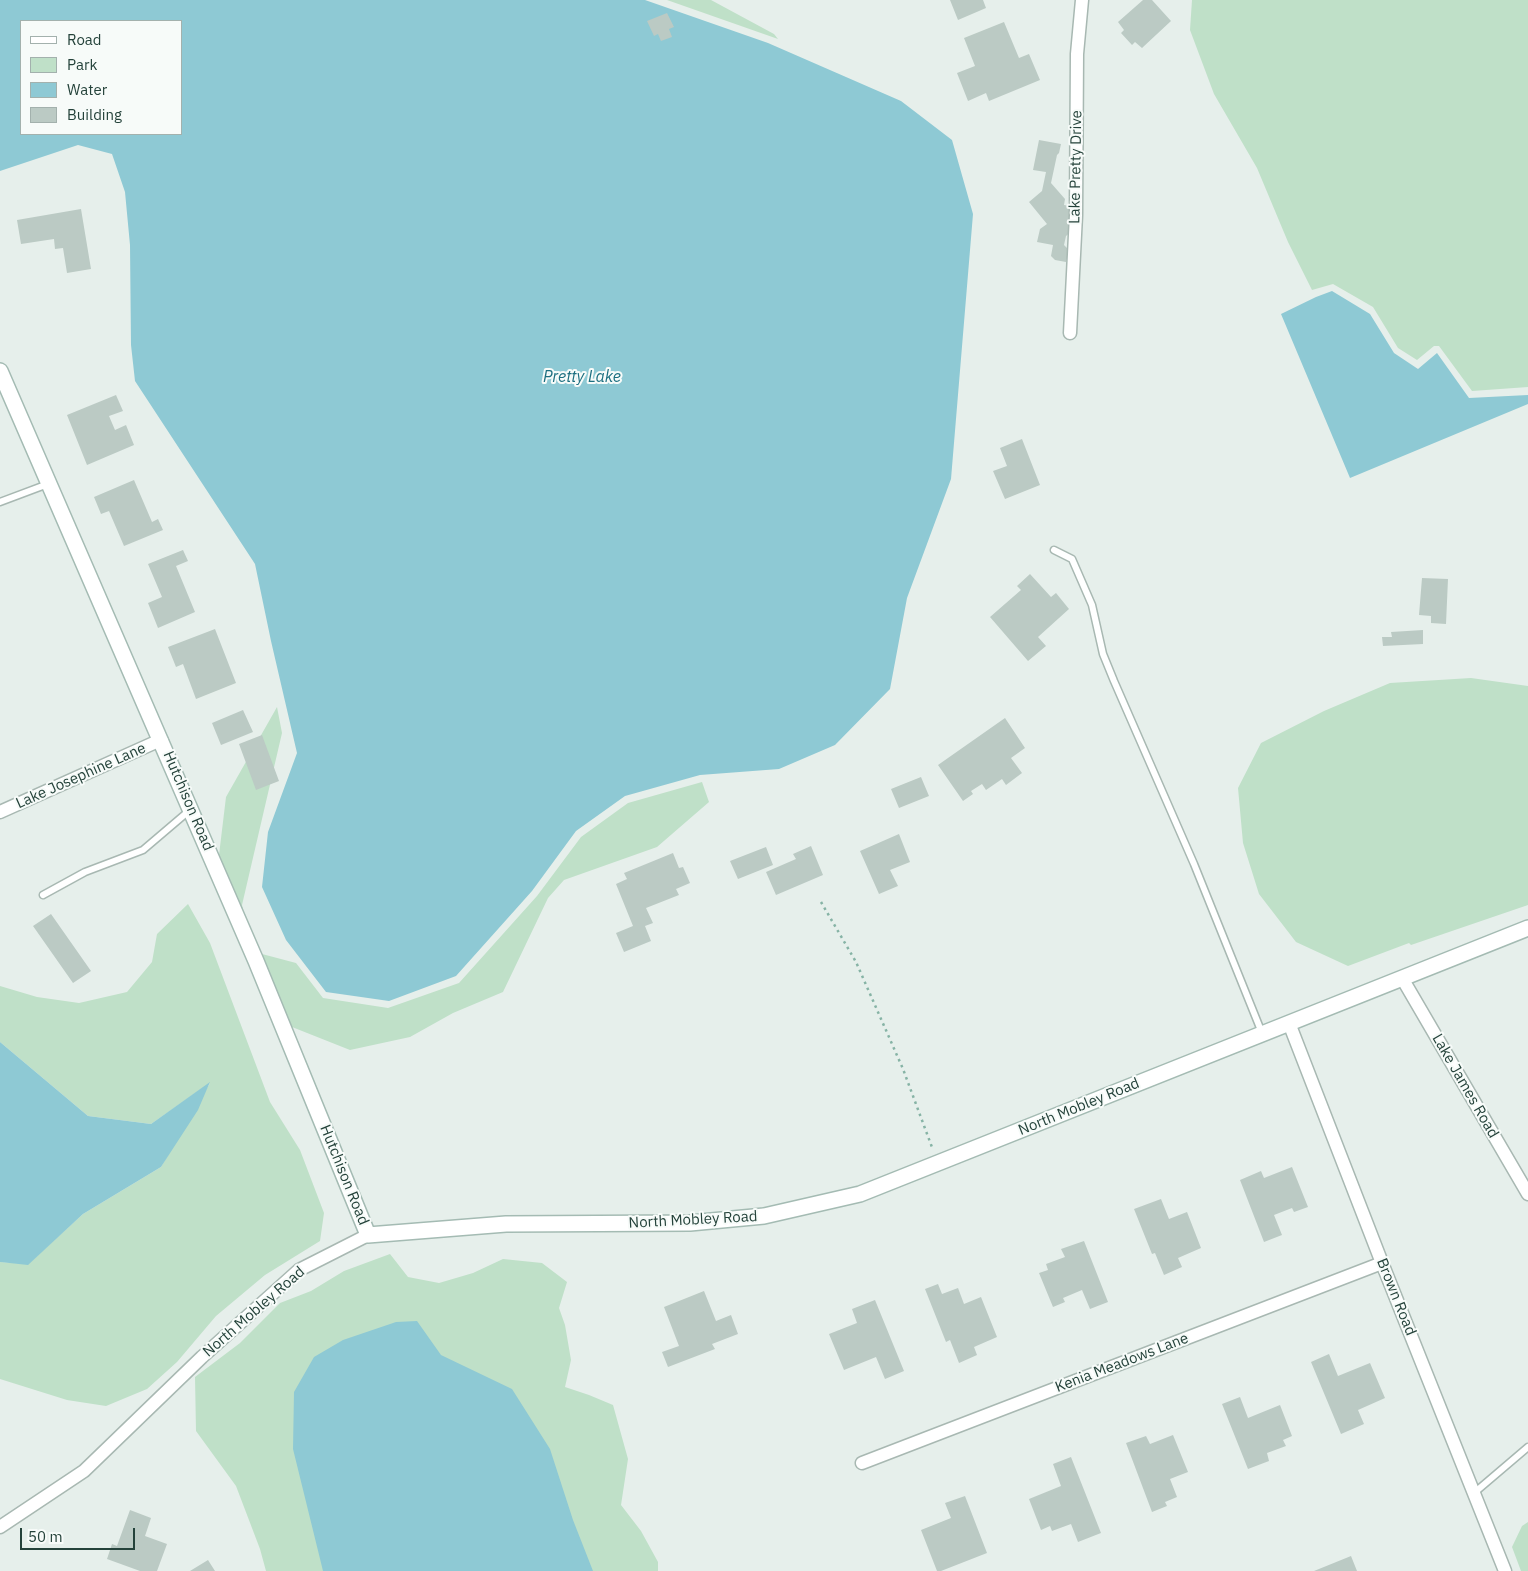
<!DOCTYPE html>
<style>
body{margin:0}
#map{position:relative;width:1528px;height:1571px;overflow:hidden;background:#e6efeb;font-family:"IBM Plex Sans",sans-serif}
canvas{display:block}
.legend{position:absolute;left:20px;top:20px;width:162px;height:115px;box-sizing:border-box;background:#f7fbf9;border:1px solid #a3b1ad;margin:0;padding:6px 9px;list-style:none;font-size:15px;color:#24423a}
.legend li{display:flex;align-items:center;gap:10px;height:25px}
.legend b{width:25px;border:1px solid #a3b1ad}
.scale{position:absolute;left:20px;top:1528px;width:115px;height:22px;box-sizing:border-box;border:2px solid #24423a;border-top:0;padding-left:6px;font-size:15px;line-height:18px;white-space:nowrap;color:#24423a;-webkit-text-stroke:4px #f7fbf9;paint-order:stroke}
</style>
<div id="map">
<canvas width="1528" height="1571"></canvas>
<ul class="legend">
<li><b style="height:6px;background:#fff"></b>Road</li>
<li><b style="height:14px;background:#bfe0c8"></b>Park</li>
<li><b style="height:14px;background:#8ec9d4"></b>Water</li>
<li><b style="height:14px;background:#bbcac4"></b>Building</li>
</ul>
<div class="scale">50 m</div>
</div>
<script>
const ctx = document.querySelector('canvas').getContext('2d');
ctx.lineJoin = 'round';
function paint(path, color) { ctx.fillStyle = color; ctx.fill(path, 'evenodd'); }
const shape = rows => new Path2D(rows.map(r => 'M' + r).join(''));
function trace(path, color, width, dash) { ctx.strokeStyle = color; ctx.lineWidth = width; ctx.lineCap = dash ? 'butt' : 'round'; ctx.setLineDash(dash || []); ctx.stroke(path); }
function write(font, color, halo, rows, align = 'center') {
  ctx.font = font + ' "IBM Plex Sans",sans-serif'; ctx.lineWidth = 4; ctx.setLineDash([]); ctx.textBaseline = 'middle'; ctx.strokeStyle = halo; ctx.fillStyle = color; for (const [text, x, y, turn = 0] of rows) {
    ctx.save(); ctx.translate(x, y); ctx.rotate((+turn || 0) * Math.PI / 180); ctx.textAlign = isNaN(turn) ? turn : align; if (halo) ctx.strokeText(text, 0, 0); ctx.fillText(text, 0, 0); ctx.restore();
  }
}
paint(shape([
 [667,0,711,0,774,34,778,39],
 [1192,0,1528,0,1528,387,1472,391,1439,346,1434,346,1417,360,1398,348,1373,307,1333,284,1312,290,1288,242,1257,168,1214,94,1190,30],
 [1471,678,1528,686,1528,905,1411,945,1409,943,1348,966,1296,942,1259,894,1243,843,1238,788,1261,743,1324,711,1390,683],
 [277,707,282,733,242,905,243,910,219,855,226,797],
 [702,782,709,802,657,847,564,880,548,898,503,992,453,1013,410,1037,350,1050,292,1027,262,954,296,963,323,998,388,1008,459,983,537,896,581,837,628,803],
 [188,904,210,943,270,1102,300,1150,324,1213,320,1241,265,1275,216,1316,177,1362,147,1389,106,1406,67,1400,0,1379,0,1262,28,1264,83,1214,161,1167,210,1083,151,1124,88,1116,0,1042,0,986,37,997,79,1003,127,992,152,962,157,934],
 [390,1254,408,1277,439,1283,473,1273,503,1259,542,1263,567,1282,559,1308,565,1325,571,1360,565,1387,589,1395,613,1405,628,1459,621,1505,641,1531,658,1562,658,1571,266,1571,260,1549,236,1486,196,1431,195,1377,240,1343,280,1303,311,1291,344,1271],
 [1528,1522,1528,1571,1521,1571,1512,1547,1522,1526]
]), '#bfe0c8');
paint(shape([
 [0,0,645,0,768,43,901,101,952,140,973,214,951,479,907,598,890,689,835,745,779,769,700,775,625,796,576,831,532,891,456,976,389,1001,326,992,286,940,262,887,268,832,297,753,271,641,255,564,135,381,131,345,130,245,125,192,112,154,78,145,0,171],
 [21,21,181,21,181,134,21,134],
 [1332,291,1370,314,1394,353,1418,369,1437,353,1469,398,1528,395,1528,404,1350,478,1281,314,1316,297],
 [0,1042,88,1116,151,1124,210,1082,198,1110,161,1167,83,1214,28,1265,0,1262],
 [417,1321,441,1355,512,1389,550,1449,573,1520,593,1571,323,1571,293,1449,294,1392,314,1357,343,1340,396,1322]
]), '#8ec9d4');
paint(shape([
 [950,0,983,0,986,8,958,20],
 [1143,0,1152,0,1171,21,1142,48,1135,42,1132,45,1121,33,1124,30,1118,22],
 [667,13,674,27,669,29,672,37,661,41,658,34,654,36,647,21],
 [1004,22,1019,58,1029,54,1040,80,989,101,986,93,968,101,957,73,975,66,964,38],
 [1039,140,1061,144,1059,153,1057,155,1051,183,1065,199,1064,205,1075,207,1071,232,1066,236,1064,245,1069,250,1066,262,1055,260,1051,256,1053,245,1037,242,1040,229,1047,224,1029,202,1042,191,1046,172,1033,170],
 [81,209,91,269,67,273,63,248,55,249,54,239,21,244,17,220],
 [116,395,123,411,109,416,115,430,126,425,134,445,87,465,67,415],
 [1022,439,1040,485,1005,499,993,471,1007,466,1000,448],
 [134,480,152,522,158,519,163,530,124,546,109,511,101,514,94,497],
 [183,550,188,561,176,566,195,612,158,628,148,603,162,597,148,564],
 [1030,574,1051,597,1056,593,1069,609,1038,637,1046,646,1028,661,990,617,1021,590,1017,586],
 [1422,578,1448,579,1446,624,1431,623,1431,616,1419,615],
 [215,629,236,683,196,699,183,664,176,667,168,647],
 [1423,630,1423,644,1383,646,1382,637,1392,637,1391,632],
 [243,710,253,732,221,745,212,723],
 [1005,718,1025,748,1011,758,1022,773,1006,785,1002,779,986,790,982,784,971,791,973,794,963,801,938,765],
 [262,735,279,781,256,790,239,744],
 [921,777,929,796,899,808,891,789],
 [899,834,910,862,890,870,898,886,879,894,860,851],
 [811,846,823,875,776,895,766,872,796,859,793,854],
 [766,847,773,865,738,879,730,861],
 [673,853,679,868,683,867,690,883,676,889,679,895,646,908,653,923,645,926,651,941,624,952,616,933,633,926,616,884,627,879,624,873],
 [51,914,91,971,73,983,33,926],
 [1292,1167,1308,1207,1294,1212,1292,1208,1274,1215,1282,1235,1264,1242,1240,1180,1261,1171,1264,1178],
 [1161,1199,1169,1219,1187,1212,1201,1248,1178,1258,1182,1267,1164,1275,1155,1253,1152,1254,1134,1209],
 [1084,1241,1108,1302,1090,1309,1082,1290,1063,1298,1065,1302,1053,1307,1039,1273,1048,1270,1046,1264,1065,1257,1061,1249],
 [938,1284,942,1294,958,1288,964,1304,981,1297,997,1337,974,1347,977,1355,959,1363,950,1340,946,1342,925,1289],
 [704,1291,716,1321,731,1315,738,1334,712,1344,715,1349,668,1367,662,1352,679,1346,664,1307],
 [875,1300,904,1371,885,1379,876,1357,844,1370,829,1334,857,1323,852,1309],
 [1329,1354,1338,1376,1370,1363,1385,1398,1358,1410,1364,1424,1341,1434,1311,1362],
 [1240,1397,1248,1418,1280,1405,1292,1436,1283,1440,1286,1446,1267,1453,1269,1461,1248,1469,1222,1404],
 [1173,1435,1188,1472,1170,1479,1177,1497,1165,1502,1167,1506,1152,1512,1126,1443,1146,1436,1150,1444],
 [1071,1457,1101,1533,1078,1542,1071,1524,1052,1531,1050,1526,1041,1530,1029,1499,1061,1486,1053,1464],
 [965,1496,987,1553,941,1571,937,1571,921,1530,951,1518,945,1503],
 [130,1510,151,1518,145,1536,167,1544,157,1571,140,1571,107,1559,112,1544,117,1546],
 [1351,1556,1357,1571,1314,1571],
 [208,1560,215,1571,190,1571]
]), '#bbcac4');
const lane = shape([
 [0,502,48,484],
 [1054,550,1072,559,1092,605,1103,654,1114,681,1194,864,1262,1033],
 [43,895,85,872,143,850,190,810],
 [1474,1493,1528,1447]
]);
const street = shape([
 [1070,333,1076,215,1077,54,1082,0],
 [0,812,156,742,162,741],
 [1402,978,1528,1194],
 [1289,1023,1382,1263,1505,1571],
 [862,1463,1382,1263],
 [0,1527,84,1471,202,1357,299,1270,368,1235]
]);
const secondary = shape([
 [0,371,256,961,368,1235,506,1224,690,1223,764,1216,860,1194,1528,928]
]);
trace(lane, '#a8b8b2', 9);
trace(street, '#a8b8b2', 15);
trace(secondary, '#a4bbb3', 18);
trace(shape([
 [821,902,856,962,903,1069,933,1150]
]), '#86b3a5', 2.5, [2.5, 4]);
trace(lane, '#fff', 6);
trace(street, '#fff', 12);
trace(secondary, '#fff', 15);
write('15px', '#24423a', '#f7fbf9', [
 ["Lake Pretty Drive",1076,167,-89],
 ["Lake Josephine Lane",81,776,-24],
 ["Hutchison Road",188,801,67],
 ["Lake James Road",1465,1086,60],
 ["North Mobley Road",1079,1107,-22],
 ["Hutchison Road",344,1175,68],
 ["North Mobley Road",693,1220,-3],
 ["Brown Road",1396,1297,68],
 ["North Mobley Road",254,1312,-41],
 ["Kenia Meadows Lane",1122,1363,-21]
]);
write('italic 16px', '#1c6f80', '#f7fbf9', [
 ["Pretty Lake",582,377]
]);
</script>
